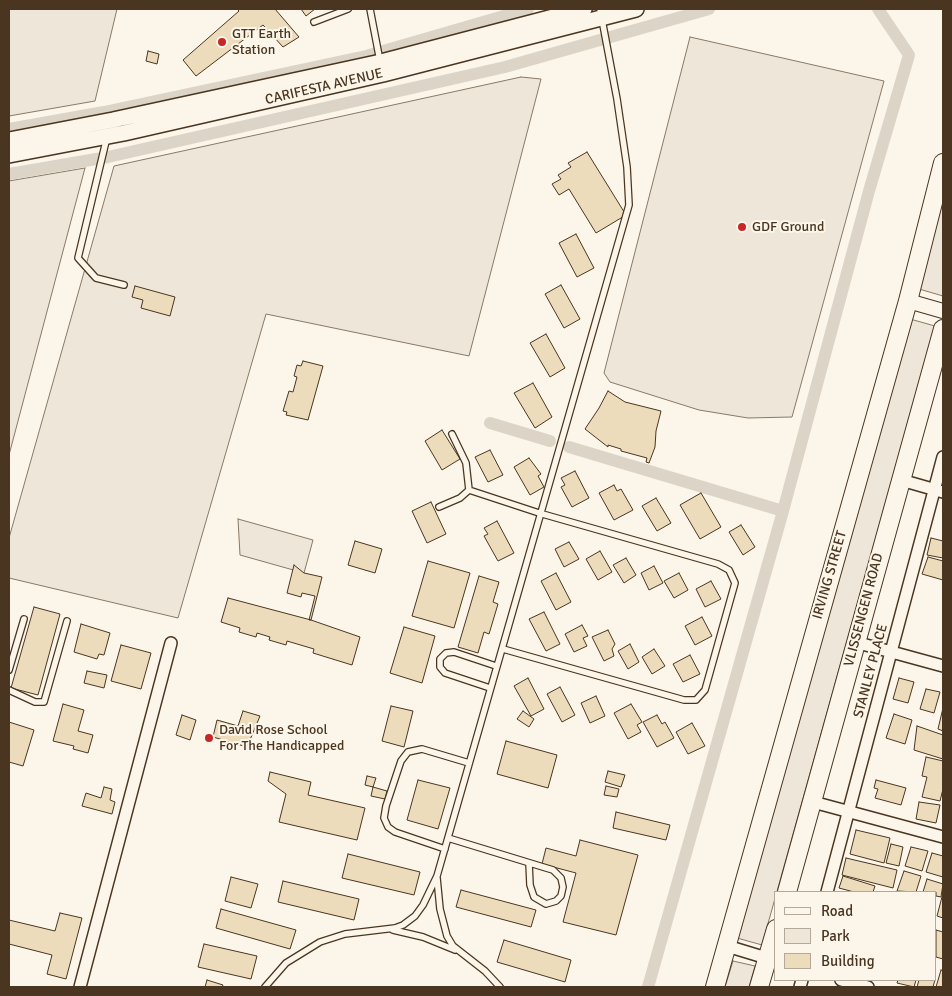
<!DOCTYPE html>
<style>
body{margin:0}
#map{position:relative;width:952px;height:996px;overflow:hidden;background:#fbf6e9;font-family:Signika,sans-serif}
canvas{display:block}
.frame{position:absolute;inset:0;border:10px solid #4a3520;pointer-events:none}
.legend{position:absolute;left:774px;top:891px;width:162px;height:90px;box-sizing:border-box;background:#fbf6e9;border:1px solid #b4a999;margin:0;padding:6px 9px;list-style:none;font-size:15px;color:#4a3520}
.legend li{display:flex;align-items:center;gap:10px;height:25px}
.legend b{width:25px;border:1px solid #b4a999}
</style>
<div id="map">
<canvas width="952" height="996"></canvas>
<div class="frame"></div>
<ul class="legend">
<li><b style="height:6px;background:#fbf6e9"></b>Road</li>
<li><b style="height:14px;background:#ede6d9"></b>Park</li>
<li><b style="height:14px;background:#ecdcbc"></b>Building</li>
</ul>
</div>
<script>
const ctx = document.querySelector('canvas').getContext('2d');
ctx.lineJoin = 'round';
function paint(path, color) { ctx.fillStyle = color; ctx.fill(path, 'evenodd'); }
const shape = rows => new Path2D(rows.map(r => 'M' + r).join(''));
function trace(path, color, width, dash) { ctx.strokeStyle = color; ctx.lineWidth = width; ctx.lineCap = dash ? 'butt' : 'round'; ctx.setLineDash(dash || []); ctx.stroke(path); }
function write(font, color, halo, rows, align = 'center') {
  ctx.font = font + ' Signika,sans-serif'; ctx.lineWidth = 4; ctx.setLineDash([]); ctx.textBaseline = 'middle'; ctx.strokeStyle = halo; ctx.fillStyle = color; for (const [text, x, y, turn = 0] of rows) {
    ctx.save(); ctx.translate(x, y); ctx.rotate((+turn || 0) * Math.PI / 180); ctx.textAlign = isNaN(turn) ? turn : align; if (halo) ctx.strokeText(text, 0, 0); ctx.fillText(text, 0, 0); ctx.restore();
  }
}
const green = shape([
 [9,9,117,9,95,101,9,116,9,9],
 [690,37,884,81,792,417,748,418,699,410,610,382,604,373,690,37],
 [521,77,541,79,469,356,266,314,178,618,9,578,9,538,114,166,521,77],
 [85,168,9,455,9,181,85,168],
 [943,200,943,296,919,289,943,200],
 [910,319,935,326,762,945,737,938,910,319],
 [238,519,313,540,304,573,240,555,238,519],
 [733,961,755,966,749,987,725,987,733,961]
]);
paint(green, '#ede6d9');
trace(green, '#887966', 1);
trace(shape([
 [9,129,104,112,366,56,528,9],
 [9,174,108,157,505,67,709,9],
 [490,423,550,441],
 [569,447,783,511,648,987],
 [783,511,869,191,909,55,878,9]
]), '#dcd4c6', 12);
const building = shape([
 [237,9,275,9,299,37,283,47,263,25,196,76,183,60,239,11,237,9],
 [301,9,315,9,306,16,301,9],
 [148,51,159,54,157,64,146,61,148,51],
 [587,152,626,215,596,233,569,189,559,195,552,184,561,179,558,175,571,167,568,163,587,152],
 [576,234,594,268,577,277,559,243,576,234],
 [561,285,580,319,564,328,545,294,561,285],
 [135,286,175,297,170,316,141,308,143,300,132,297,135,286],
 [546,334,565,368,550,377,530,343,546,334],
 [303,361,323,366,308,420,286,415,287,412,283,411,289,391,293,392,297,377,294,376,297,365,301,366,303,361],
 [533,383,552,417,535,428,514,393,533,383],
 [608,391,625,402,661,411,656,431,655,447,649,463,646,462,647,458,621,451,621,449,608,445,608,447,585,429,599,408,608,391],
 [442,430,460,459,442,470,425,441,442,430],
 [490,450,503,475,488,482,475,457,490,450],
 [529,458,541,474,538,476,544,487,530,495,514,467,529,458],
 [575,471,589,498,572,507,561,487,565,485,561,478,575,471],
 [614,485,617,491,621,489,633,510,614,520,599,493,614,485],
 [701,493,721,527,700,539,680,505,701,493],
 [656,498,671,523,657,531,642,506,656,498],
 [431,502,446,534,427,543,412,511,431,502],
 [497,521,514,553,498,561,484,536,488,534,484,528,497,521],
 [741,525,755,547,743,555,729,532,741,525],
 [931,538,943,541,943,558,927,555,931,538],
 [355,541,382,549,375,573,348,565,355,541],
 [569,542,579,559,564,567,555,549,569,542],
 [600,551,612,572,598,580,586,559,600,551],
 [928,557,943,561,943,580,922,574,928,557],
 [626,558,636,575,624,583,613,565,626,558],
 [428,561,470,573,454,628,412,616,428,561],
 [294,565,304,573,322,577,311,620,309,620,315,596,302,593,301,597,287,593,294,565],
 [654,566,663,583,649,590,641,573,654,566],
 [556,573,571,602,556,610,541,581,556,573],
 [679,573,688,590,674,598,664,581,679,573],
 [479,576,499,582,493,602,498,604,489,634,484,632,478,653,458,647,479,576],
 [711,581,721,599,705,607,696,589,711,581],
 [228,598,311,620,360,637,352,665,313,653,314,649,287,641,286,645,269,640,270,637,257,633,256,637,239,632,240,628,221,622,228,598],
 [34,607,60,614,38,695,11,688,34,607],
 [544,612,560,644,546,651,529,619,544,612],
 [702,617,712,636,695,645,685,626,702,617],
 [81,624,110,633,104,655,99,654,97,659,74,652,81,624],
 [582,625,588,636,583,638,587,646,574,652,565,634,582,625],
 [404,627,435,636,422,683,390,673,404,627],
 [608,630,615,644,612,649,614,656,604,661,592,637,608,630],
 [630,644,639,662,628,669,618,651,630,644],
 [121,645,151,653,141,689,111,681,121,645],
 [654,649,665,666,652,674,642,657,654,649],
 [690,655,700,674,683,682,673,664,690,655],
 [87,671,107,675,104,688,84,683,87,671],
 [528,678,544,709,531,716,514,686,528,678],
 [899,678,914,682,908,703,893,699,899,678],
 [560,687,575,715,562,722,547,694,560,687],
 [926,689,940,692,934,713,920,709,926,689],
 [596,696,605,716,590,723,581,703,596,696],
 [63,704,84,710,78,731,93,735,88,753,73,749,74,746,53,741,63,704],
 [631,704,642,722,637,725,641,732,628,739,614,713,631,704],
 [391,706,413,711,404,747,382,741,391,706],
 [943,708,943,731,938,729,943,708],
 [243,711,260,716,247,747,213,737,217,720,238,726,243,711],
 [523,711,534,719,529,727,517,719,523,711],
 [894,714,912,720,905,744,886,738,894,714],
 [182,715,196,720,190,740,176,735,182,715],
 [657,715,662,724,665,722,674,738,657,747,643,722,657,715],
 [9,722,34,730,23,766,9,762,9,722],
 [692,723,705,746,688,754,676,732,692,723],
 [917,726,943,735,943,759,914,750,917,726],
 [506,741,557,755,548,788,497,774,506,741],
 [926,757,943,761,943,789,940,801,922,797,927,777,922,776,926,757],
 [608,771,625,775,621,787,605,782,608,771],
 [270,772,311,782,308,795,365,808,357,840,279,822,286,794,268,781,270,772],
 [367,776,376,778,373,787,365,785,367,776],
 [418,780,450,788,438,829,407,820,418,780],
 [876,780,906,788,901,805,875,798,878,789,874,788,876,780],
 [606,786,619,789,617,797,604,795,606,786],
 [104,787,112,789,110,800,115,802,112,814,82,806,86,793,101,798,104,787],
 [373,787,387,791,385,799,371,796,373,787],
 [919,802,940,805,936,823,916,819,919,802],
 [616,812,670,825,666,840,613,828,616,812],
 [856,830,890,838,884,863,850,854,856,830],
 [580,840,638,855,616,935,563,922,576,873,542,864,546,848,576,856,580,840],
 [891,844,903,847,899,866,886,863,891,844],
 [911,847,928,851,922,871,905,866,911,847],
 [932,853,943,856,943,877,926,872,932,853],
 [348,854,420,872,414,895,342,878,348,854],
 [846,858,897,870,893,888,842,875,846,858],
 [904,871,921,876,916,892,897,891,904,871],
 [843,876,875,886,873,892,854,892,839,888,843,876],
 [231,877,258,884,251,908,225,901,231,877],
 [927,879,943,884,941,897,936,896,936,892,923,892,927,879],
 [283,881,359,899,354,920,278,902,283,881],
 [461,890,536,910,531,927,456,907,461,890],
 [943,893,943,918,937,916,943,893],
 [221,909,296,930,290,949,216,928,221,909],
 [60,913,82,918,66,979,47,974,52,955,9,944,9,920,55,931,60,913],
 [936,930,943,932,943,959,936,957,936,930],
 [504,940,571,960,565,982,497,962,504,940],
 [204,944,257,956,251,979,198,967,204,944],
 [941,970,943,971,943,987,936,987,941,970],
 [207,980,223,985,222,987,205,987,207,980],
 [898,980,916,980,914,987,897,983,898,980],
 [919,980,935,980,933,987,917,987,919,980]
]);
paint(building, '#ecdcbc');
trace(building, '#4a3520', 1);
const service = shape([
 [370,9,380,61],
 [314,22,348,9],
 [107,137,78,258,96,278,124,285],
 [452,434,466,463,469,490],
 [469,490,539,513,718,564,729,570,735,583,705,690,696,700,684,700,503,649],
 [439,507,460,498,469,490],
 [9,670,24,619],
 [490,688,445,673,440,667,440,659,446,653,454,652,496,666],
 [9,690,35,702,44,702,67,621],
 [448,838,543,867,553,870,561,878,563,887,561,896,556,901,546,904,534,897,530,885,529,863],
 [445,849,395,832,388,827,384,818,386,806,401,761,408,752,422,749,469,763],
 [437,878,440,909,447,936,453,946,485,971,500,987],
 [393,930,423,937,455,950],
 [265,987,286,963,320,942,345,934,395,928,403,925,415,916,423,905,437,876,629,205,627,167,617,99,600,9]
]);
const minor = shape([
 [901,480,943,492],
 [855,642,943,666],
 [813,802,943,837],
 [827,892,943,457],
 [727,946,773,960],
 [841,980,868,987],
 [80,987,171,643],
 [800,987,802,980]
]);
const tertiary = shape([
 [908,301,943,311]
]);
const secondary = shape([
 [9,140,113,120,381,62,584,9],
 [9,155,124,133,383,74,636,9]
]);
const primary = shape([
 [787,892,943,329],
 [715,987,908,301,943,163],
 [759,987,776,929]
]);
trace(service, '#4a3520', 8);
trace(minor, '#4a3520', 14);
trace(tertiary, '#4a3520', 16);
trace(secondary, '#4a3520', 18);
trace(primary, '#4a3520', 20);
trace(service, '#fbf6e9', 5.5);
trace(minor, '#fbf6e9', 11);
trace(tertiary, '#fbf6e9', 14);
trace(secondary, '#fbf6e9', 15);
trace(primary, '#fbf6e9', 18);
for (const [x, y, r, color] of [
 [222,42,5,"#c62828"],
 [742,227,5,"#c62828"],
 [209,738,5,"#c62828"]
]) { const dot = new Path2D(); dot.arc(x, y, r, 0, 2 * Math.PI); ctx.fillStyle = color; ctx.fill(dot); trace(dot, '#fbf6e9', 2); }
write('14px', '#4a3520', '#fbf6e9', [
 ["GTT Earth",232,34],
 ["Station",232,50],
 ["GDF Ground",752,227],
 ["David Rose School",219,730],
 ["For The Handicapped",219,746]
], 'left');
write('14px', '#4a3520', '#fbf6e9', [
 ["CARIFESTA AVENUE",324,87,-13],
 ["IRVING STREET",830,575,-74],
 ["VLISSENGEN ROAD",864,610,-75],
 ["STANLEY PLACE",871,671,-75]
]);
</script>
